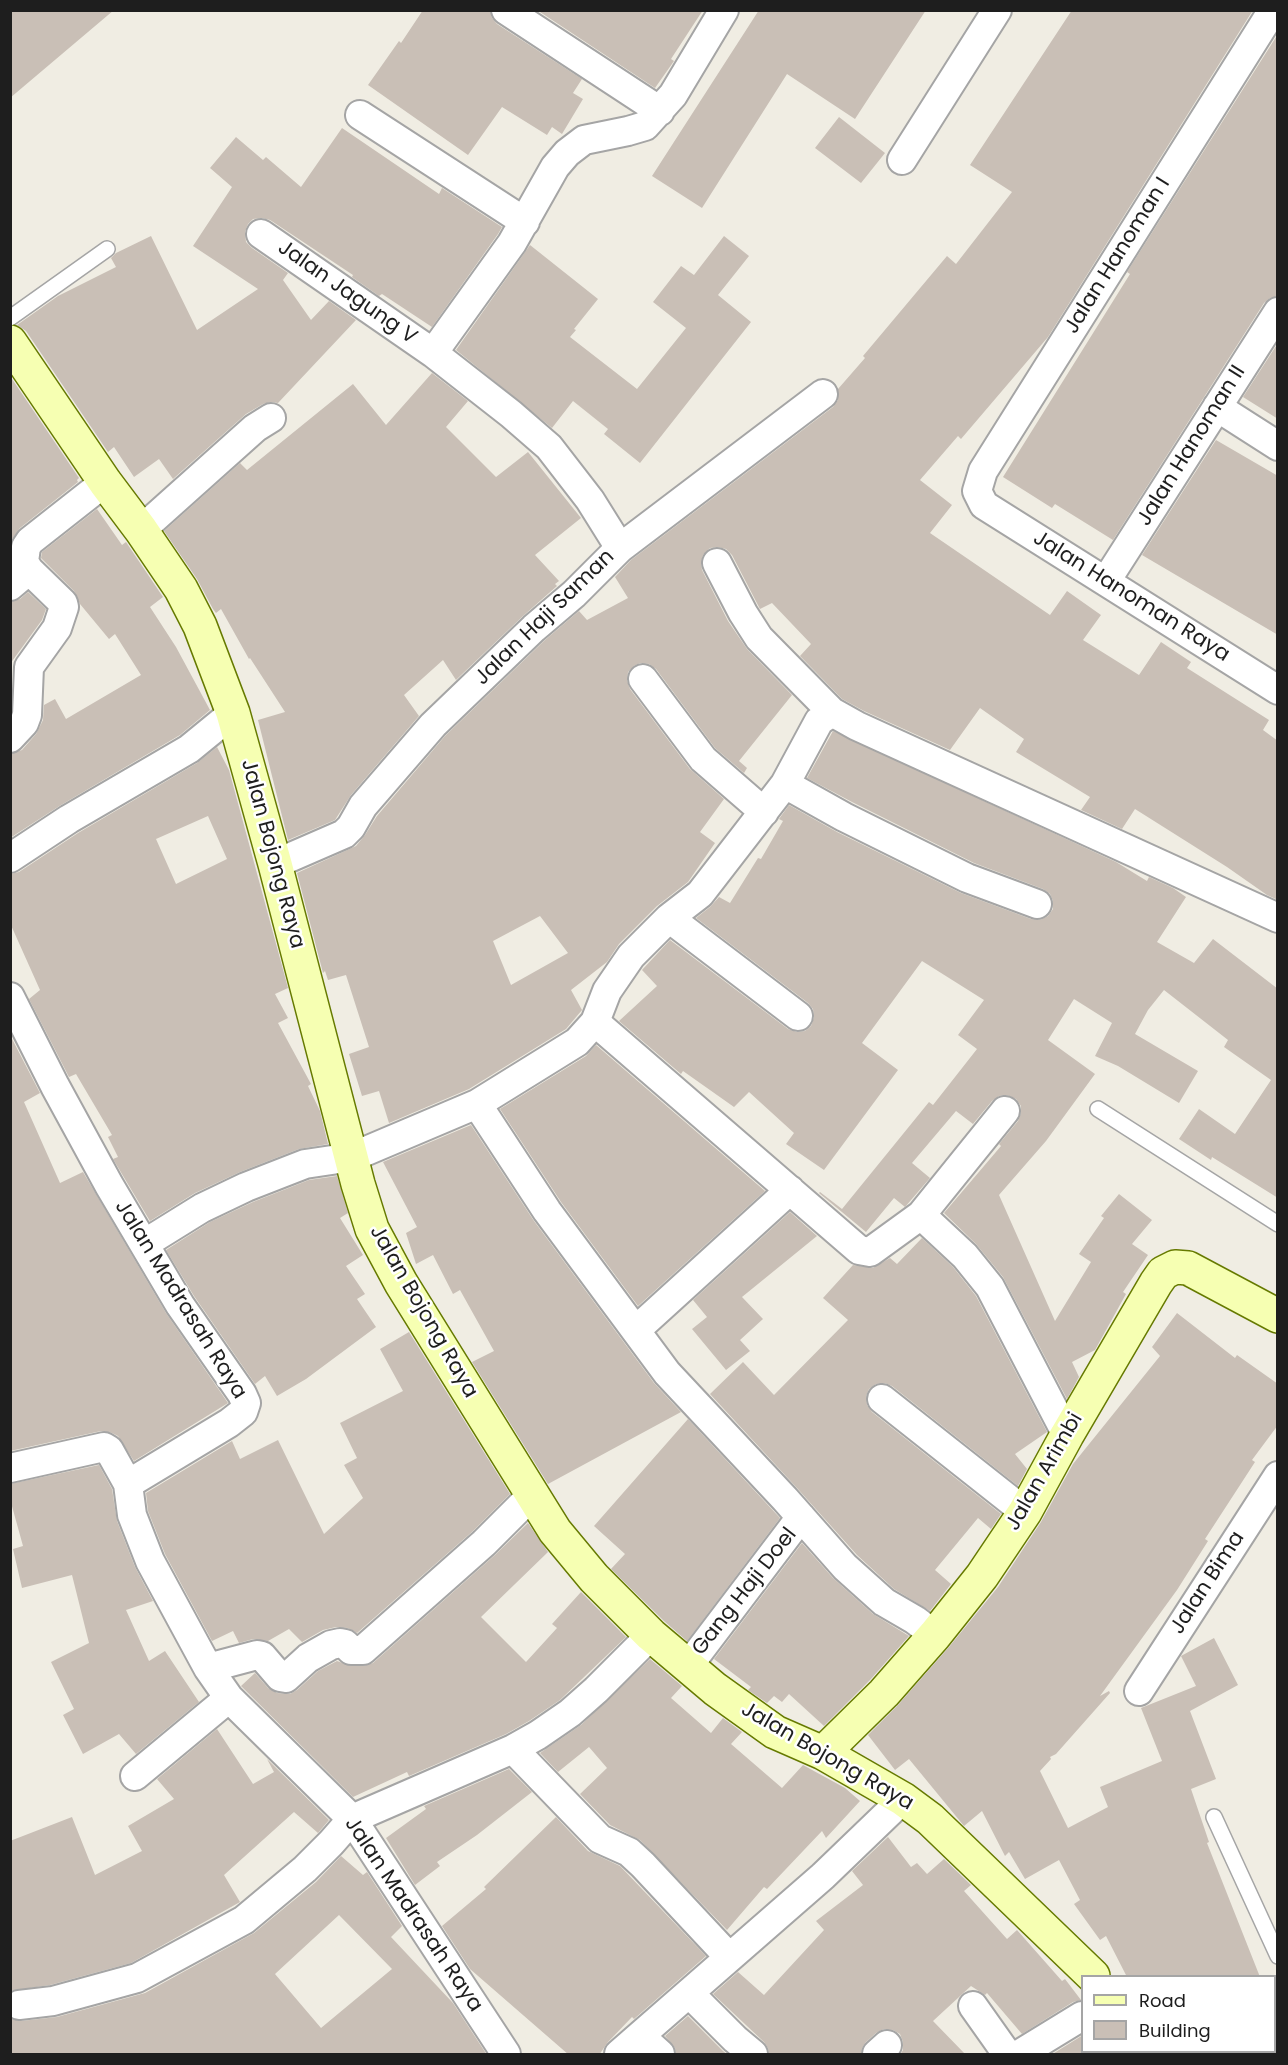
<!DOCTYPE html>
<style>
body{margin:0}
#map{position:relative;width:1288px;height:2065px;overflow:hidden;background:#f0ede3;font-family:Poppins,sans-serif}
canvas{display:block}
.frame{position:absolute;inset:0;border:12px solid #1e1e1e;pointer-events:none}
.legend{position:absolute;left:1081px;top:1975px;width:195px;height:78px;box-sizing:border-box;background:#fff;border:2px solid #a5a5a5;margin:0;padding:8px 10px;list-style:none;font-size:18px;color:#1e1e1e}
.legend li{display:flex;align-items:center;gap:12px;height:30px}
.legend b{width:30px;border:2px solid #a5a5a5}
</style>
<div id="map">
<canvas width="1288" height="2065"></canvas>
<div class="frame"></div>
<ul class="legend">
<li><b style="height:8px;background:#f6ffb2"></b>Road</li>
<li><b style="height:16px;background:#c9bfb6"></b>Building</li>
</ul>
</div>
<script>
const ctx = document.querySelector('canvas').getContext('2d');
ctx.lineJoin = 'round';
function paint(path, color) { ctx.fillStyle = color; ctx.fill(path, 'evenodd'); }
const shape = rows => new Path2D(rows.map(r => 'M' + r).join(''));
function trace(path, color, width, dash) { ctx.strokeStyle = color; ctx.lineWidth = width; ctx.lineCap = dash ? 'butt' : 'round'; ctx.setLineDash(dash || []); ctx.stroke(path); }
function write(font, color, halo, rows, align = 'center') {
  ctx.font = font + ' Poppins,sans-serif'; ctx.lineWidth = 5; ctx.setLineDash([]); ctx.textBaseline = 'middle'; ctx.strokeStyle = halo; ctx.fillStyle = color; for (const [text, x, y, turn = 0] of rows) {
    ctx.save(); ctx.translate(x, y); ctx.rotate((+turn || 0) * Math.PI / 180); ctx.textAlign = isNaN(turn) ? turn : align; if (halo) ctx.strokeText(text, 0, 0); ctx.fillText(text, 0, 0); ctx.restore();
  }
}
paint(shape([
 [10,10,114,10,10,98],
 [423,10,490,10,492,18,497,24,582,79,573,93,583,99,562,134,552,127,547,135,502,107,468,155,368,85,399,41,401,43],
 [537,10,703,10,671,59,674,61,655,88],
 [759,10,926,10,855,119,787,74,702,208,652,176],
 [1072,10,1253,10,1048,337,961,439,958,436,920,480,952,505,930,533,1050,615,1067,591,1101,615,1083,640,1139,675,1161,642,1191,662,1187,668,1269,720,1263,730,1278,741,1278,900,1267,895,1227,867,1135,809,1122,829,1081,810,1090,797,1016,752,1024,739,980,708,950,750,864,711,842,699,800,656,811,644,772,603,760,609,732,555,726,549,718,547,710,548,703,555,701,563,702,570,728,621,747,649,792,695,739,761,747,768,744,773,715,748,656,669,649,664,640,663,634,666,628,672,627,680,630,689,690,769,724,799,700,832,715,843,688,882,657,906,619,944,607,962,571,990,582,1010,566,1029,469,1089,389,1123,379,1091,362,1096,349,1054,369,1047,346,975,328,980,325,971,323,973,297,873,356,846,365,835,377,816,445,736,545,640,579,611,587,620,628,598,615,577,631,560,833,407,838,400,838,389,865,358,863,356,947,256,956,264,1012,192,970,165],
 [540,916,568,953,511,985,493,941],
 [1278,34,1278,296,1270,298,1264,303,1113,540,1055,504,1052,508,1003,477,1130,274,1127,272],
 [839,117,885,153,861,183,815,148],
 [342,128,439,194,442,188,502,227,498,234,432,327,382,294,379,296,352,277,353,275,270,220,262,218,253,219,248,224,245,232,246,242,252,248,288,273,283,280,311,320,329,301,356,320,278,403,271,402,263,404,246,414,173,479,159,459,134,477,114,447,108,452,26,331,17,325,58,296,116,267,111,258,116,253,151,236,197,330,258,289,193,246,232,187,210,168,236,137,263,160,266,157,301,187],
 [724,236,749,256,718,295,751,322,640,463,604,434,608,429,573,401,552,428,456,350,530,245,598,299,574,329,576,330,570,337,637,389,686,328,653,302,681,266,694,275],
 [1278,343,1278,419,1243,397],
 [432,373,468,401,446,427,496,477,528,452,581,518,535,555,559,581,555,584,557,586,523,616,456,680,443,660,404,695,419,716,351,795,335,820,288,840,258,720,285,712,250,658,249,659,221,609,216,613,213,609,197,579,164,531,240,463,247,470,353,384,386,425],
 [10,376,79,478,77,480,78,482,20,528,10,542],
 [1216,440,1278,476,1278,635,1142,555],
 [97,509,122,545,126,542,163,597,150,607,176,647,210,710,180,735,61,805,10,838,10,754,22,750,36,734,43,720,44,705,55,699,66,719,141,675,115,634,109,639,80,604,74,591,41,558,42,552],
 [28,592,46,609,42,620,10,664,10,602,20,599],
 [833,731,1116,862,1147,881,1149,877,1173,888,1186,897,1157,942,1194,963,1213,939,1278,989,1278,1198,1212,1157,1211,1160,1179,1139,1199,1109,1235,1134,1271,1080,1224,1047,1228,1040,1164,990,1148,1010,1135,1034,1198,1071,1179,1103,1118,1066,1095,1056,1112,1023,1074,999,1048,1040,1095,1074,1046,1141,999,1195,1055,1321,1091,1262,1079,1254,1104,1218,1101,1216,1119,1194,1152,1220,1132,1244,1148,1255,1123,1292,1126,1294,1095,1350,1072,1362,1079,1377,1067,1399,1003,1277,976,1244,944,1213,1001,1146,999,1144,1018,1121,1021,1113,1021,1106,1016,1099,1007,1095,999,1096,992,1101,973,1124,956,1111,912,1163,930,1178,905,1207,894,1198,866,1232,819,1193,820,1192,842,1209,929,1102,933,1105,977,1049,958,1035,984,1000,922,961,862,1043,898,1070,824,1170,786,1144,794,1133,749,1092,734,1107,683,1071,681,1074,619,1021,657,986,642,970,670,940,788,1029,797,1032,805,1031,811,1026,814,1017,813,1009,808,1003,696,918,710,907,719,897,730,903,758,858,761,859,783,821,779,819,789,805,837,832,961,893,1031,919,1040,920,1048,916,1053,909,1053,901,1050,894,1043,889,974,863,852,802,807,778],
 [217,747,229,770,288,988,275,994,288,1018,278,1023,311,1084,308,1086,320,1111,328,1144,299,1149,240,1172,195,1193,150,1221,113,1159,118,1157,108,1137,112,1135,76,1074,69,1077,29,999,40,990,10,923,10,874,19,872,78,833,197,763],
 [208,816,227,859,176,884,156,839],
 [10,1035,40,1093,24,1102,60,1183,83,1172,166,1313,228,1403,134,1461,118,1436,112,1433,101,1431,10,1451],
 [596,1045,765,1191,638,1306,561,1202,500,1109,586,1056],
 [471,1125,534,1221,654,1383,681,1412,548,1484,472,1362,494,1351,460,1290,453,1294,433,1255,416,1264,406,1233,417,1227,383,1162],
 [337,1176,348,1213,340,1218,363,1255,346,1266,365,1294,357,1299,376,1327,306,1379,277,1396,265,1376,255,1384,194,1296,166,1250,210,1222,253,1202,309,1180],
 [790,1212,817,1236,742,1297,763,1319,740,1340,750,1351,726,1370,692,1329,707,1317,693,1300],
 [922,1238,953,1267,976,1296,1047,1432,1015,1454,1027,1469,1018,1486,892,1386,885,1383,876,1384,869,1389,866,1396,867,1405,872,1412,1001,1514,991,1529,978,1518,935,1570,951,1584,930,1611,894,1589,857,1555,797,1488,710,1394,743,1362,774,1395,848,1320,823,1298,853,1265,873,1268,890,1258,897,1264],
 [1177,1313,1235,1358,1237,1355,1278,1384,1278,1425,1252,1460,1255,1462,1205,1539,1208,1541,1177,1590,1100,1696,1109,1691,1110,1693,1056,1754,1050,1757,1051,1759,1040,1771,1068,1828,1108,1807,1100,1787,1162,1761,1141,1708,1196,1686,1181,1656,1214,1638,1238,1685,1190,1711,1216,1779,1191,1789,1209,1842,1207,1843,1260,1977,1127,1977,1106,1936,1100,1940,1074,1904,1080,1900,1059,1860,1025,1879,1009,1852,1005,1856,982,1811,964,1826,909,1759,895,1770,868,1735,898,1705,949,1647,998,1587,1041,1522,1073,1464,1160,1356,1152,1347],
 [409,1332,510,1494,473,1531,357,1633,348,1628,336,1627,323,1630,302,1642,289,1629,268,1641,253,1639,239,1643,233,1631,212,1641,165,1554,148,1511,146,1493,232,1441,240,1459,278,1440,324,1534,363,1498,344,1465,357,1458,340,1423,403,1391,380,1349],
 [688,1419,780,1518,687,1641,664,1621,611,1569,625,1554,594,1526],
 [99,1465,112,1489,117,1521,135,1567,153,1601,126,1610,149,1661,165,1651,199,1702,136,1754,119,1734,83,1754,63,1715,74,1709,51,1662,89,1643,72,1575,22,1588,13,1549,23,1546,10,1499,10,1484],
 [528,1523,548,1552,481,1617,526,1662,557,1628,552,1624,581,1592,626,1637,560,1700,529,1721,506,1734,409,1776,407,1772,353,1797,241,1686,255,1673,268,1688,277,1693,290,1694,297,1690,318,1671,337,1661,351,1666,363,1666,373,1663,495,1555],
 [802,1543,833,1578,873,1614,909,1636,870,1680,824,1726,789,1694,782,1702,774,1696,767,1703,748,1690,751,1687,714,1659],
 [650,1659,682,1686,671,1698,711,1733,723,1718,742,1732,731,1744,782,1788,803,1765,845,1788,860,1801,826,1838,822,1831,767,1889,764,1887,727,1930,640,1840,610,1825,580,1794,607,1768,589,1747,558,1772,540,1753,581,1725],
 [217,1729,253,1784,274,1772,267,1759,329,1820,318,1833,294,1812,224,1875,240,1902,131,1963,50,1985,10,1991,10,1841,72,1817,95,1875,142,1851,128,1826,174,1799,157,1779],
 [509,1769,532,1792,477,1835,437,1862,440,1866,415,1885,386,1838,426,1809,424,1806],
 [556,1817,588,1851,620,1866,706,1956,634,2019,632,2017,608,2042,599,2055,569,2055,470,1969,442,1926,486,1889,484,1887],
 [888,1837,911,1867,917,1863,927,1874,944,1859,971,1885,964,1891,1007,1939,1017,1930,1062,1981,1065,1979,1081,2000,1073,2002,1022,2034,987,1993,985,1995,971,1986,933,2021,966,2055,900,2055,903,2050,903,2042,900,2034,893,2030,884,2029,876,2033,866,2042,862,2048,861,2055,769,2055,768,2048,764,2042,713,1994,738,1972,764,1995,824,1930,816,1921,863,1885,852,1871],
 [341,1856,363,1875,367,1872,402,1926,391,1937,453,2003,487,2055,10,2055,10,2019,21,2021,57,2017,145,1993,254,1933,316,1882],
 [339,1915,392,1969,321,2028,275,1974],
 [688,2016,723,2051,728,2055,676,2055,675,2048,665,2036],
 [1083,2035,1083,2055,1051,2055]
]), '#c9bfb6');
const lane = shape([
 [10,318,107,249],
 [1098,1109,1278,1224],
 [1214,1817,1278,1956]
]);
const street = shape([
 [506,10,660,111],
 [1273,10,983,471,977,491,984,505,1278,690],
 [360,115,525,222],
 [902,160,997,10],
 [261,234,433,353],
 [1217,407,1278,446],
 [141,530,255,428,271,418],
 [620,548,823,394],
 [717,563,743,613,759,638,832,712],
 [1106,581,1278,312],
 [10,586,29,570],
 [643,679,703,759,764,812],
 [10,738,24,723,27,715,29,667,57,628,64,607,63,603,29,570,24,562,26,547,30,541,105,482],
 [785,784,844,817,967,878,1037,904],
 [10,858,69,819,189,749,233,713],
 [275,864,344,834,351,827,363,806,433,725,534,628,574,594,620,548,590,500,549,447,511,414,433,353,512,243,555,167,567,153,584,140,628,131,645,126,673,95,724,10],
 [669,918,798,1016],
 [10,997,55,1086,109,1185,180,1305,242,1394,246,1403,243,1412,229,1423,128,1484],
 [595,1022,859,1250,870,1252,921,1215,1005,1111],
 [477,1104,547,1211,667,1373,785,1499,845,1567,884,1602,915,1620,935,1635],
 [921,1215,965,1256,990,1287,1067,1435],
 [144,1244,202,1208,246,1187,305,1164,352,1157,477,1104,577,1042,595,1022,607,991,631,956,669,918,700,894,785,784,819,721,832,712,857,726,1278,918],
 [636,1330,790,1190],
 [882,1399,1025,1512],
 [10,1468,104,1447,109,1450,128,1484,132,1515,150,1561,208,1668,229,1698,352,1819,506,2054],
 [688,1666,801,1517],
 [208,1668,257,1655,262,1656,280,1677,286,1678,308,1658,331,1645,340,1643,345,1644,351,1650,363,1650,484,1543,532,1495],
 [1139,1691,1278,1476],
 [513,1749,600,1839,629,1852,643,1865,729,1957],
 [135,1776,229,1698],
 [689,1993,735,2039,753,2054],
 [19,2005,53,2001,137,1978,244,1920,305,1869,331,1843,352,1819,513,1749,538,1735,570,1713,596,1690,651,1635],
 [973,2006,1007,2054],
 [640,2036,660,2054],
 [619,2054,823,1876,903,1799],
 [877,2054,887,2045],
 [1020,2054,1082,2016]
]);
const secondary = shape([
 [10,342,105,482,141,530,181,589,200,626,233,713,275,864,358,1184,372,1229,401,1283,555,1531,594,1578,651,1635,715,1689,775,1732,823,1753,903,1799,930,1819,1093,1976],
 [823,1753,884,1693,935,1635,982,1576,1025,1512,1067,1435,1156,1283,1163,1273,1175,1267,1188,1268,1278,1316],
 [1168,2052,1171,2054]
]);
trace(lane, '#a5a5a5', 18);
trace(street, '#a5a5a5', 32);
trace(secondary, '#667a00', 36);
trace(lane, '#fff', 15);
trace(street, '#fff', 28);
trace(secondary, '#f6ffb2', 33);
write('21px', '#1e1e1e', '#fff', [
 ["Jalan Hanoman I",1118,256,-58],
 ["Jalan Jagung V",347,293,35],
 ["Jalan Hanoman II",1192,446,-58],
 ["Jalan Hanoman Raya",1131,597,32],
 ["Jalan Haji Saman",545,618,-44],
 ["Jalan Bojong Raya",272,854,75],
 ["Jalan Madrasah Raya",180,1300,58],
 ["Jalan Bojong Raya",423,1312,60],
 ["Jalan Arimbi",1045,1472,-60],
 ["Jalan Bima",1208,1583,-57],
 ["Gang Haji Doel",745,1592,-52],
 ["Jalan Bojong Raya",827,1757,30],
 ["Jalan Madrasah Raya",413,1915,56]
]);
</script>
